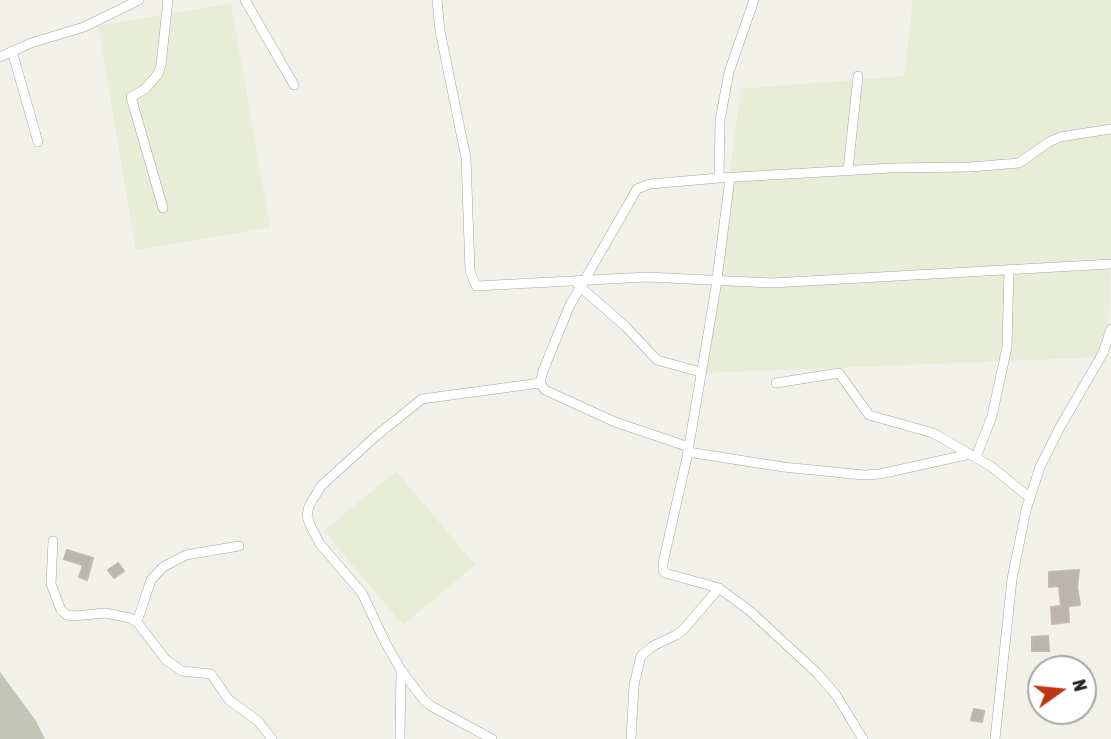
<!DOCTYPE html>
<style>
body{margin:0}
#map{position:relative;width:1111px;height:739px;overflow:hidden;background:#f1f0e9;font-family:"Asap Condensed",sans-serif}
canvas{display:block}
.north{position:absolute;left:1027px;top:655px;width:70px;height:70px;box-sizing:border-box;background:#fff;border:2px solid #a6a6a6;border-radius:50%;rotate:75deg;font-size:19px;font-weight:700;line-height:28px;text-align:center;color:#212121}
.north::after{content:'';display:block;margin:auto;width:24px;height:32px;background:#c23511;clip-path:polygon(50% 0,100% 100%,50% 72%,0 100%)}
</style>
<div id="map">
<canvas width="1111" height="739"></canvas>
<div class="north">N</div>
</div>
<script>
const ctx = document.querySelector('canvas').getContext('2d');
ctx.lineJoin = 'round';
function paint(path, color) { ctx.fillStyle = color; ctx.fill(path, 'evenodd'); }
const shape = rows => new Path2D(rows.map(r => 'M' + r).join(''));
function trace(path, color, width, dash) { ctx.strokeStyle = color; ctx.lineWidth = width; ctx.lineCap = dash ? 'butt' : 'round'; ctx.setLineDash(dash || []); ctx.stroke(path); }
paint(shape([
 [0,672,36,721,45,739,0,739]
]), '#c2c5b5');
paint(shape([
 [913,0,1111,0,1111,268,1106,357,703,373,741,89,904,76],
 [231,4,270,227,136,250,98,26],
 [396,471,475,565,403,625,324,531]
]), '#e7edd6');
const building = shape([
 [67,550,93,558,87,580,79,577,83,565,64,559,67,550],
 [118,563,124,571,114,578,108,570,118,563],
 [1079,570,1077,587,1080,605,1068,606,1069,622,1052,624,1051,607,1061,606,1059,586,1049,587,1049,572,1079,570],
 [1048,636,1049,651,1032,651,1032,637,1048,636],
 [974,709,984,711,982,722,971,720,974,709]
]);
paint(building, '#bab6af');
trace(building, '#c1baac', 2);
const minor = shape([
 [245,0,294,85],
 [437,0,440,31,466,158,470,271,476,286,647,277,772,283,1111,264],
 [12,51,38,142],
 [0,57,31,43,84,27,139,0],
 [848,170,858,76],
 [719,178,720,120,729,72,754,0],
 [730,178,716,287,687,457,663,563,663,570,665,573,719,588,750,611,817,673,836,695,863,739],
 [163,208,131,97,145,89,158,74,161,65,168,0],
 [578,285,625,326,657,360,700,372],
 [776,383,839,373,869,415,933,433,992,467,1030,498],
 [689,447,615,422,545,390,540,383,543,371,569,307,637,189,650,184,719,178,892,168,970,167,1019,163,1049,142,1060,137,1111,129],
 [688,452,783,467,864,475,880,474,970,454],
 [976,457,992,416,1007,347,1009,269],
 [53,541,51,584,61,610,67,615,74,616,105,613,130,618,137,622,166,660,182,671,211,674,229,700,258,721,272,739],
 [137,622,151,580,163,567,186,555,239,546],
 [400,739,401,670],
 [492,739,431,706,423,699,401,670,386,644,362,593,320,544,310,525,307,516,309,506,321,486,376,436,422,399,540,383],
 [631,739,634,685,641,656,653,646,676,635,683,630,719,588],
 [995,739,1012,579,1026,510,1040,467,1059,429,1103,353,1111,329]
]);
trace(minor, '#a5a5a5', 10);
trace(minor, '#fff', 9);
</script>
